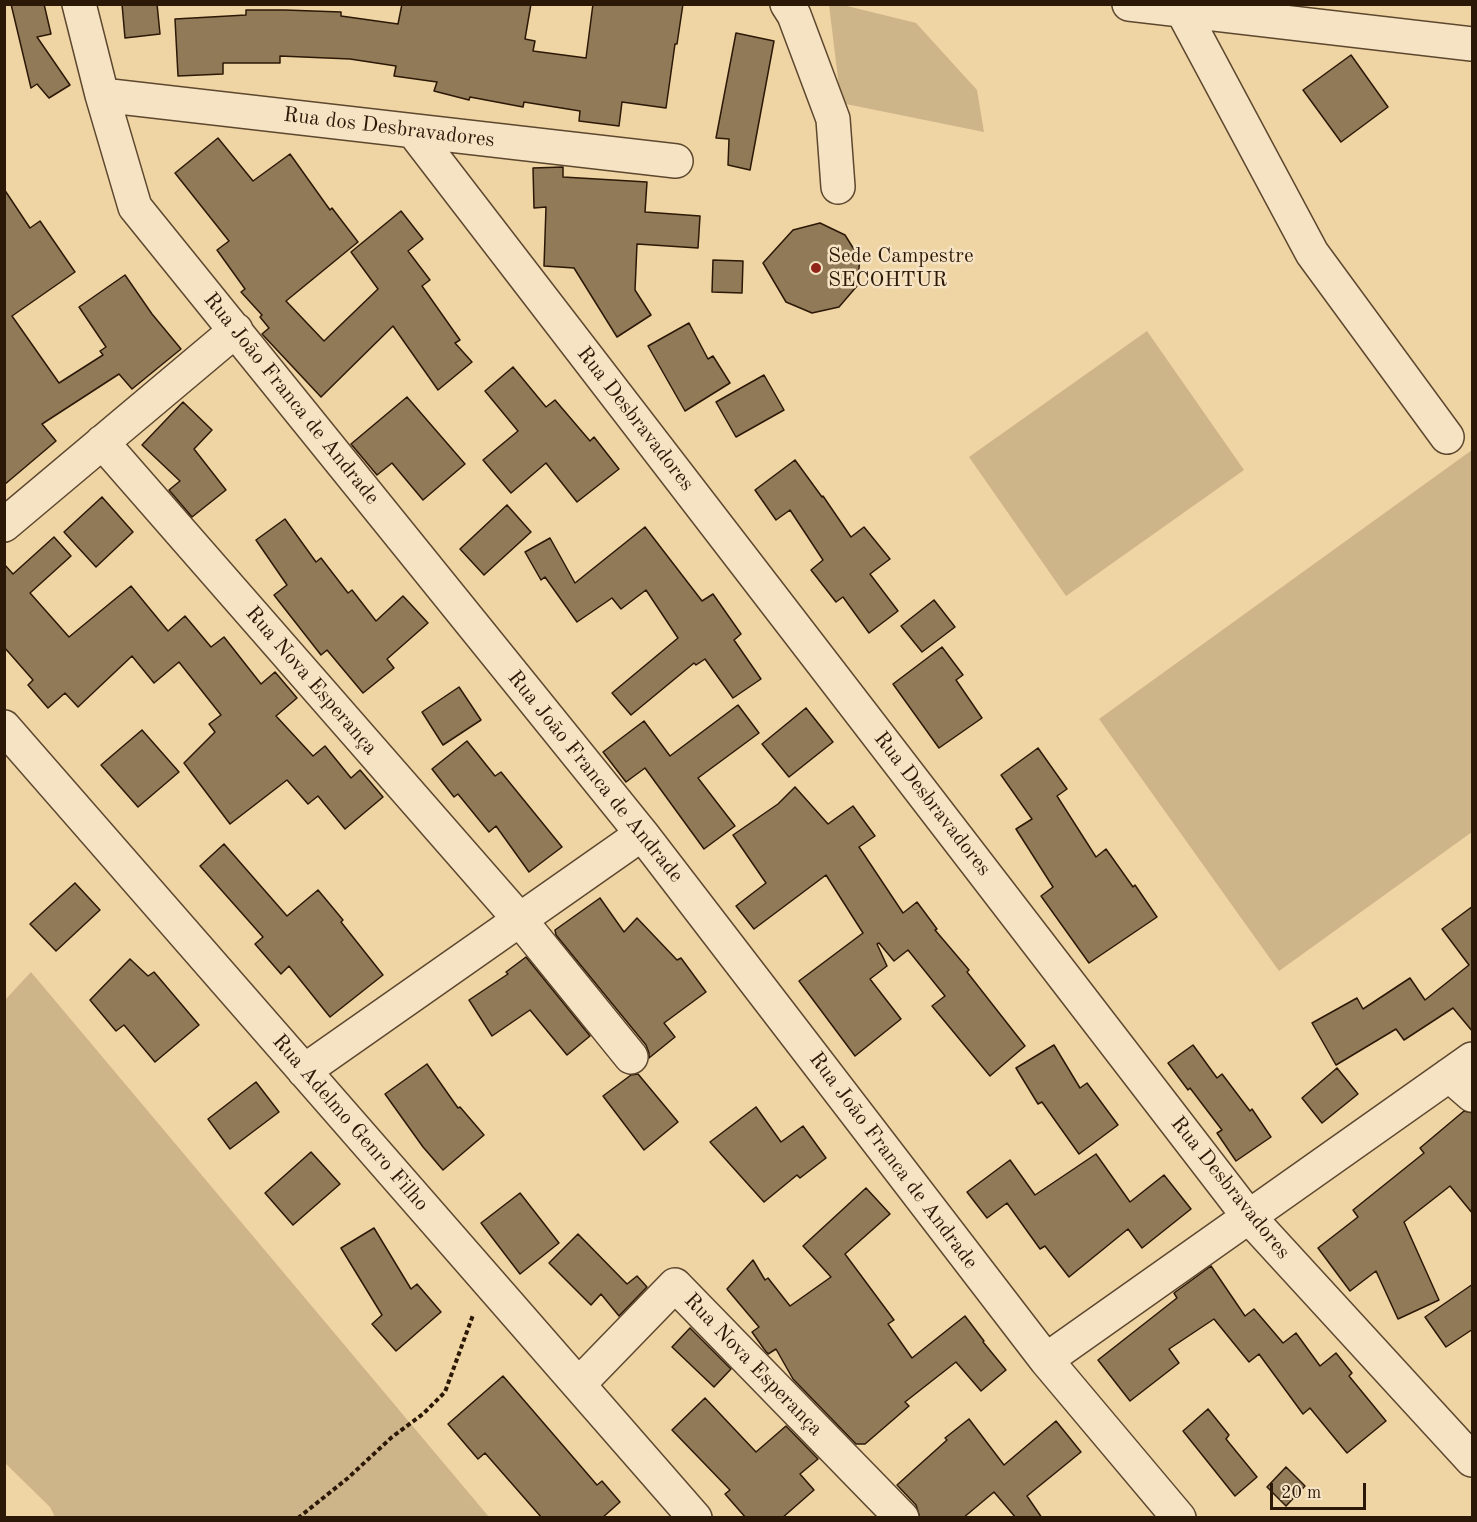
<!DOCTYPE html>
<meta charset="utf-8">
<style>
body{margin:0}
#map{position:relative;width:1477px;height:1522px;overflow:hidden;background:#efd4a4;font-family:"Old Standard TT",serif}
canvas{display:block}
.frame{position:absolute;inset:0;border:6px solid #2c1806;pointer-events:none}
.scale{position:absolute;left:1270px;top:1483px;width:96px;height:27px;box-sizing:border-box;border:3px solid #2c1806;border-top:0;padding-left:8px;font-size:18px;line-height:21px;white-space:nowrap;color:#2c1806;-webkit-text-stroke:4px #f5e3c4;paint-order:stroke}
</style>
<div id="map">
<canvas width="1477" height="1522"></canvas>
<div class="frame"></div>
<div class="scale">20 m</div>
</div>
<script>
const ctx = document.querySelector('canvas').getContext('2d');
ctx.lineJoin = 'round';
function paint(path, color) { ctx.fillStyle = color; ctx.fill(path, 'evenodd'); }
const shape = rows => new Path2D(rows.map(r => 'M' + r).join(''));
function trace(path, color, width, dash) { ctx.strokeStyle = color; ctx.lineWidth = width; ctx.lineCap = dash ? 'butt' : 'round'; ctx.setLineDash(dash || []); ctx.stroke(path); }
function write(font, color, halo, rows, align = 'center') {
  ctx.font = font + ' "Old Standard TT",serif'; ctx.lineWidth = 5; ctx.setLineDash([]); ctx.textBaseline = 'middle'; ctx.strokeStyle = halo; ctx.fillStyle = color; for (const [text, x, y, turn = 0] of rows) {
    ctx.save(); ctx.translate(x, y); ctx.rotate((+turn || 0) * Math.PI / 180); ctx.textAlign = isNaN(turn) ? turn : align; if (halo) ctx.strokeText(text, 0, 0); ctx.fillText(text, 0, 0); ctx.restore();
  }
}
paint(shape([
 [829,5,843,5,916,23,977,90,984,132,841,103],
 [1147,331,1244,470,1066,596,969,457],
 [1472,450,1472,832,1279,971,1099,719],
 [31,972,489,1517,55,1517,50,1507,5,1463,5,1000]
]), '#ceb489');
const building = shape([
 [11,4,44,4,51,34,37,37,70,85,49,98,37,84,31,88,11,4],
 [122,4,157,4,160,34,125,38,122,4],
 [402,4,531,4,525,39,535,41,533,51,586,58,593,4,683,4,677,44,675,44,666,108,622,102,619,126,579,121,580,111,524,102,523,107,470,97,469,100,434,91,437,82,394,76,396,66,350,59,280,56,280,63,223,63,223,74,178,76,175,19,246,15,246,10,285,10,341,12,341,16,398,24,402,4],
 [736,33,774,41,750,170,728,165,729,139,716,138,736,33],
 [1351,55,1388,107,1341,142,1303,90,1351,55],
 [218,138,253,181,290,154,330,210,332,208,358,242,286,301,324,341,378,289,351,252,401,211,423,239,408,251,430,280,422,286,460,340,455,343,472,362,438,390,393,326,321,397,262,334,269,328,260,317,262,315,241,292,245,289,217,250,229,241,175,173,218,138],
 [563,167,563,177,647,182,645,212,700,216,698,248,637,244,635,290,651,315,617,337,574,268,544,266,546,207,534,208,533,168,563,167],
 [4,189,30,228,40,221,75,272,12,316,59,383,103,355,100,351,106,347,79,307,125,275,152,314,181,349,132,389,119,374,42,424,56,441,4,485,4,189],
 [820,223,845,235,860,259,857,286,839,307,812,313,786,302,763,263,793,230,820,223],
 [713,260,743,261,742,293,712,292,713,260],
 [689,323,708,359,713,356,730,383,685,411,648,346,689,323],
 [513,367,546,407,555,400,590,441,594,437,619,469,577,502,546,463,511,493,483,460,518,431,485,391,513,367],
 [764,375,784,410,736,437,716,402,764,375],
 [407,397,465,464,423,500,392,463,377,475,351,444,407,397],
 [183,402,212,430,194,449,226,490,192,517,169,490,180,481,142,445,183,402],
 [795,460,822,497,823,496,851,537,864,527,890,559,870,574,898,611,869,633,843,597,836,602,811,570,823,560,790,510,776,520,755,490,795,460],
 [102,497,133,532,96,567,64,532,102,497],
 [507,505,531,532,484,575,460,549,507,505],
 [285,519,316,562,321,558,348,593,352,590,376,621,403,596,428,623,387,659,394,668,363,693,327,650,321,655,274,595,287,585,256,540,285,519],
 [645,527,702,601,713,594,741,634,734,640,761,679,733,698,705,659,696,665,694,663,631,715,612,693,678,638,646,590,621,609,612,598,577,622,545,577,541,580,525,552,550,538,575,583,645,527],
 [54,537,71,556,30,593,69,637,131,586,168,631,185,616,211,647,224,637,261,684,275,672,297,698,276,716,313,756,325,746,351,778,360,770,383,797,345,829,318,796,308,804,287,780,230,824,184,763,215,732,209,724,221,715,179,662,154,683,132,656,78,707,65,693,48,708,28,685,33,680,4,647,4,564,13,574,54,537],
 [934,600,955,627,922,652,901,626,934,600],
 [942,647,963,675,956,680,982,718,939,748,893,684,942,647],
 [459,687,481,720,443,745,422,712,459,687],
 [738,705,759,733,698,778,735,826,704,849,645,768,626,782,603,752,644,721,670,756,738,705],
 [806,708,833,742,789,777,762,744,806,708],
 [142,730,179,772,138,807,101,765,142,730],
 [467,741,495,776,501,772,562,847,529,872,496,826,489,832,458,794,454,797,432,769,467,741],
 [1038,748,1067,789,1057,796,1096,857,1106,849,1133,887,1135,885,1157,917,1089,963,1041,896,1053,887,1016,829,1032,819,1001,775,1038,748],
 [795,787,828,824,853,806,875,836,859,847,903,913,917,902,937,929,935,930,969,970,967,972,1025,1046,990,1076,932,1006,945,996,908,950,894,961,879,943,877,944,887,966,870,979,901,1019,855,1056,799,981,863,933,826,875,754,929,736,906,766,883,733,835,778,804,795,787],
 [224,844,287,916,318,890,343,920,341,922,383,975,330,1017,289,966,281,974,255,944,263,937,200,866,224,844],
 [75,883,100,910,56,951,30,924,75,883],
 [600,898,624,932,637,918,677,960,681,958,706,992,664,1023,675,1037,649,1058,649,1053,646,1045,556,935,555,930,600,898],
 [1473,906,1473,1032,1453,1008,1404,1040,1396,1029,1336,1065,1312,1023,1357,998,1363,1009,1410,978,1425,1000,1469,965,1442,929,1473,906],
 [526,957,590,1036,567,1055,530,1010,492,1036,469,1000,508,974,506,972,526,957],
 [130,959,148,976,154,972,199,1025,155,1062,124,1025,116,1031,90,1000,130,959],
 [1054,1045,1080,1088,1087,1083,1118,1125,1079,1154,1042,1102,1038,1104,1016,1068,1054,1045],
 [1193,1045,1217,1078,1222,1074,1250,1111,1252,1109,1271,1137,1236,1161,1217,1133,1222,1130,1190,1088,1188,1090,1168,1063,1193,1045],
 [427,1064,458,1108,460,1107,484,1135,443,1170,423,1147,385,1094,427,1064],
 [1337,1068,1358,1094,1322,1123,1302,1098,1337,1068],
 [638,1074,678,1122,644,1150,603,1096,631,1075,638,1074],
 [256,1082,279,1112,230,1149,208,1119,256,1082],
 [756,1107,781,1142,803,1126,826,1158,800,1178,797,1175,764,1202,710,1142,756,1107],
 [1464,1111,1473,1113,1473,1214,1450,1186,1404,1222,1439,1300,1398,1319,1376,1271,1350,1291,1318,1248,1358,1217,1353,1210,1424,1153,1420,1148,1464,1111],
 [311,1152,340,1184,293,1225,265,1193,311,1152],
 [1096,1154,1130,1202,1164,1175,1191,1209,1142,1248,1128,1229,1069,1277,1045,1246,1040,1249,1007,1203,987,1218,967,1192,1010,1160,1035,1195,1096,1154],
 [866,1188,890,1214,845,1254,894,1320,888,1324,912,1358,965,1316,984,1341,983,1342,1006,1370,981,1391,956,1362,905,1402,909,1406,865,1444,856,1444,793,1379,776,1349,768,1354,764,1349,752,1332,759,1327,727,1289,753,1260,765,1280,768,1278,790,1306,831,1277,803,1246,866,1188],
 [520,1193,559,1243,520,1274,481,1223,520,1193],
 [374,1228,411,1289,417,1284,441,1312,396,1351,372,1324,382,1315,341,1248,374,1228],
 [578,1234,627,1284,637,1276,647,1287,619,1316,601,1294,591,1305,549,1263,578,1234],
 [1211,1266,1245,1316,1254,1309,1283,1343,1296,1333,1320,1366,1336,1353,1352,1373,1349,1376,1386,1421,1347,1453,1310,1408,1303,1414,1259,1354,1249,1362,1214,1319,1169,1349,1179,1363,1130,1401,1098,1360,1177,1298,1174,1293,1211,1266],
 [1473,1284,1473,1329,1446,1347,1425,1317,1473,1284],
 [690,1328,731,1369,714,1387,672,1347,690,1328],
 [503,1376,597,1485,602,1481,620,1502,602,1518,542,1518,485,1453,478,1459,448,1424,503,1376],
 [705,1398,756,1452,786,1426,818,1459,800,1474,814,1490,782,1518,746,1518,725,1494,730,1490,672,1430,705,1398],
 [1208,1409,1229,1435,1226,1439,1257,1477,1235,1496,1183,1431,1208,1409],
 [969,1419,1004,1465,1056,1421,1081,1452,1027,1496,1042,1518,1016,1518,994,1492,963,1518,920,1518,916,1505,897,1485,947,1440,945,1438,969,1419],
 [1286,1467,1305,1486,1286,1506,1267,1487,1286,1467]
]);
paint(building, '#917a58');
trace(building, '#2c1806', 1.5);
const minor = shape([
 [79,4,102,95,135,207,642,834,1046,1360,1179,1518],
 [787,4,794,15,833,119,838,187],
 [1129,4,1472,44],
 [1183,12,1312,253,1447,437],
 [102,95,676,161],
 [413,131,1249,1217,1472,1460],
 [102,442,520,920,631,1057],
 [4,525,236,330],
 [4,727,695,1518],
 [304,1071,642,834],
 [1449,1075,1472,1095],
 [1046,1360,1472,1059],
 [579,1384,675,1285,902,1518]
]);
trace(minor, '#5d472e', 36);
trace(shape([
 [298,1518,348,1478,392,1437,423,1414,445,1392,473,1315]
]), '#2c1806', 4, [4.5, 3]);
trace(minor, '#f5e3c4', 33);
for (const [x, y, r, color] of [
 [816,268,6,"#8f2418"]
]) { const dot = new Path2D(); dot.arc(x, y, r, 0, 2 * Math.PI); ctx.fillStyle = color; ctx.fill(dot); trace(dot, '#f5e3c4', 2); }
write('21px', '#2c1806', '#f5e3c4', [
 ["Rua dos Desbravadores",389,128,7],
 ["Rua João Franca de Andrade",291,399,51],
 ["Rua Desbravadores",635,419,52],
 ["Rua Nova Esperança",311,681,49],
 ["Rua João Franca de Andrade",595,777,51],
 ["Rua Desbravadores",932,804,52],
 ["Rua Adelmo Genro Filho",350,1123,49],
 ["Rua João Franca de Andrade",893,1161,53],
 ["Rua Desbravadores",1230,1188,51],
 ["Rua Nova Esperança",753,1365,46]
]);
write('21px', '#2c1806', '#f5e3c4', [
 ["Sede Campestre",828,256],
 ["SECOHTUR",828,280]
], 'left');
</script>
